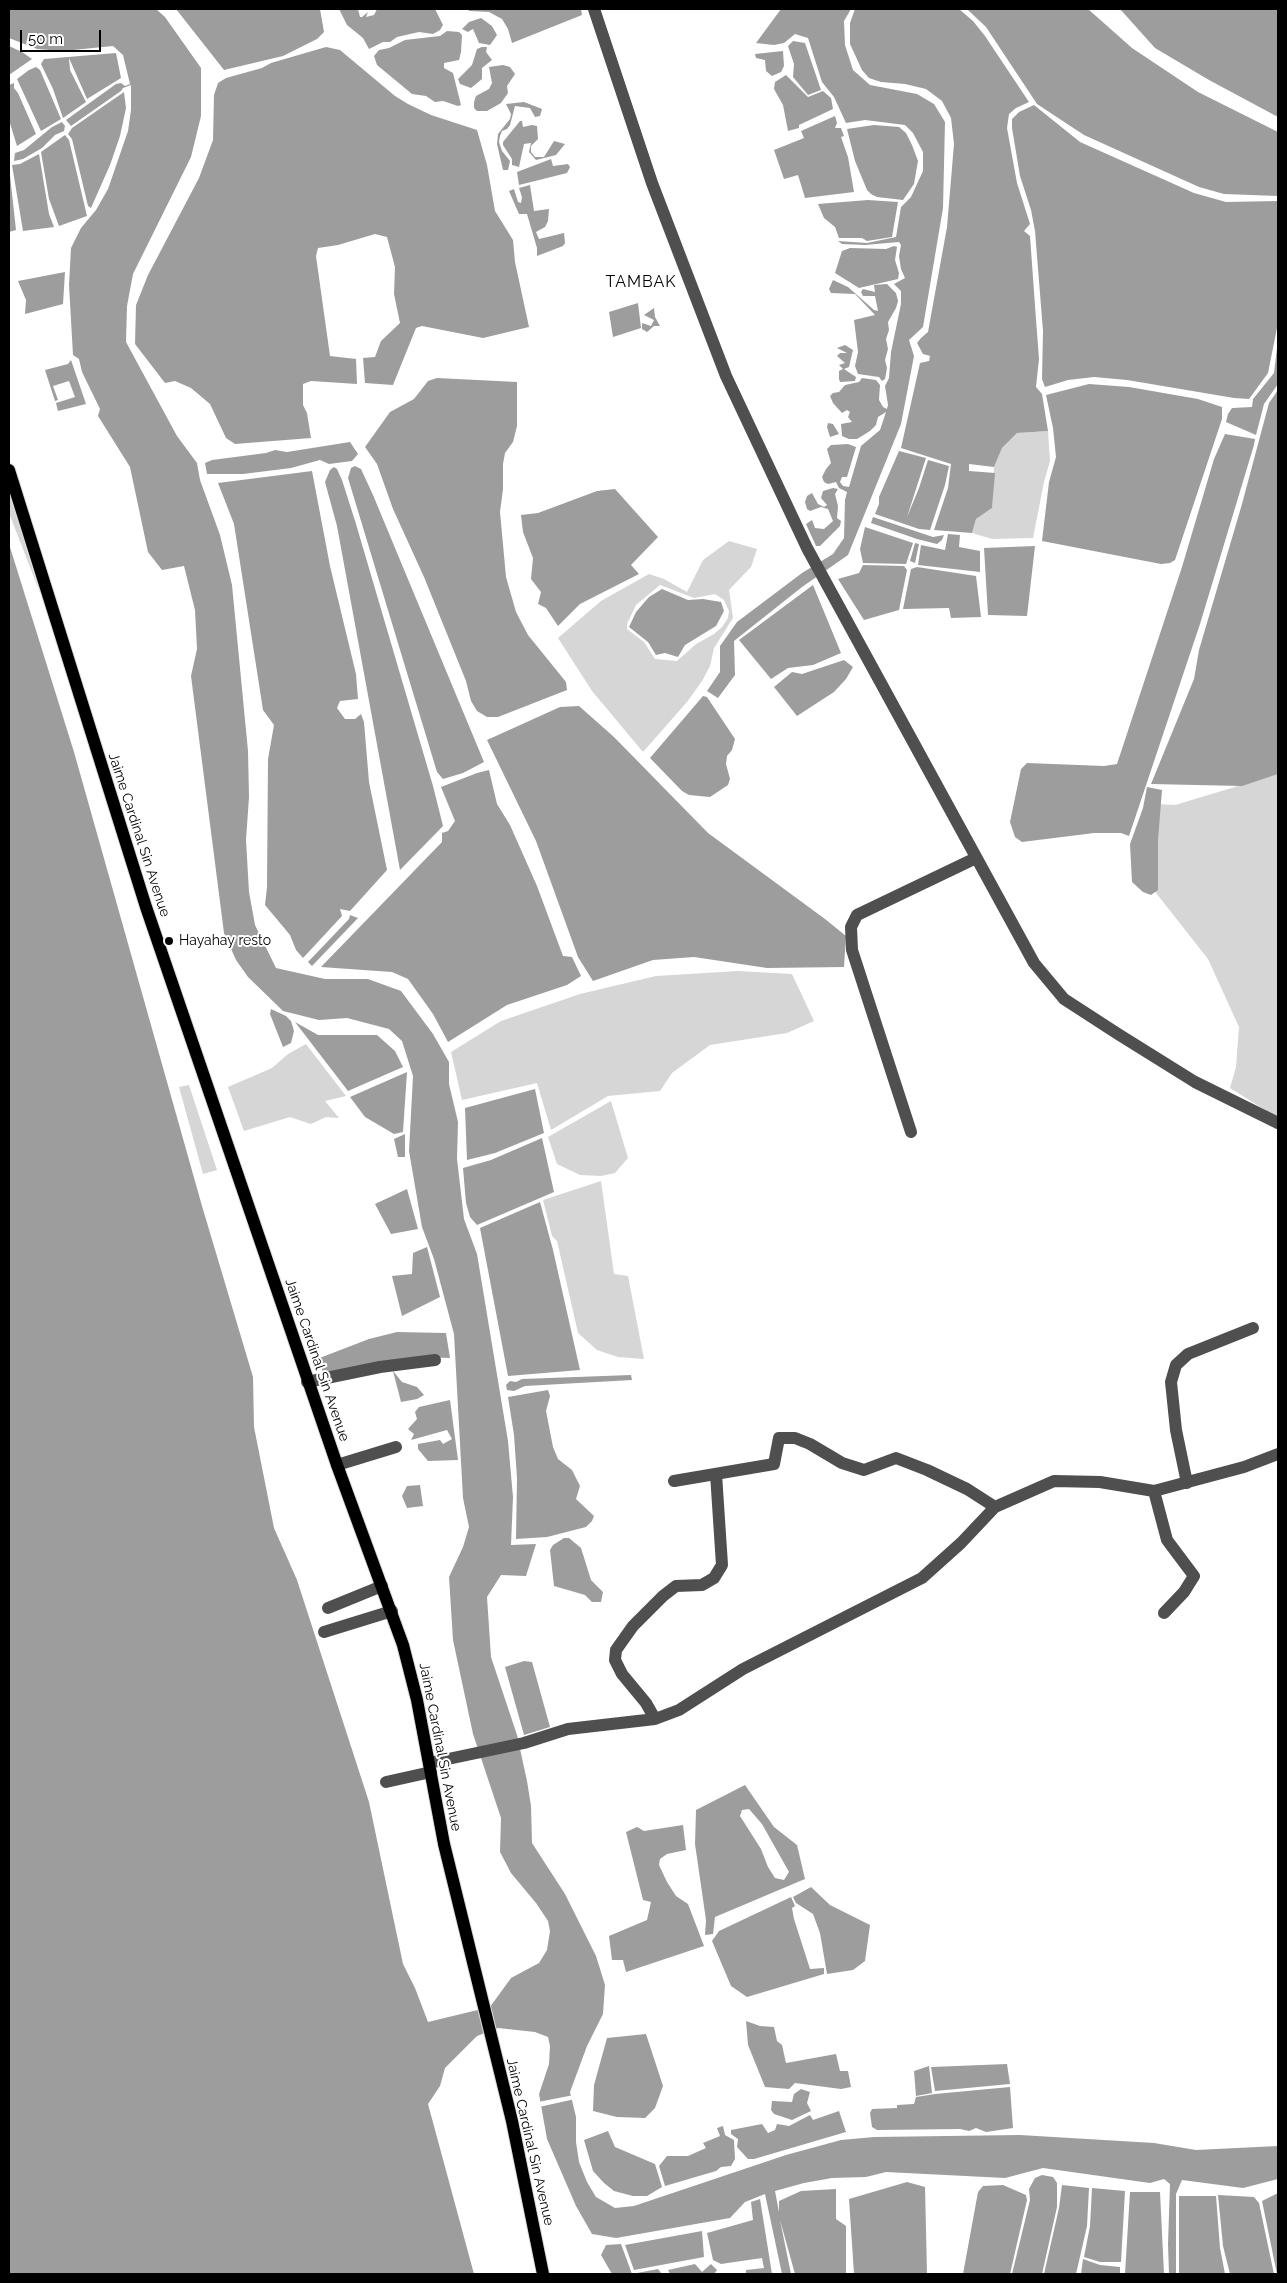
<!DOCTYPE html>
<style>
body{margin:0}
#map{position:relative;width:1287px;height:2283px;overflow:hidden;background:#fff;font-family:Raleway,sans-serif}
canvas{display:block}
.frame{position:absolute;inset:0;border:10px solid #000;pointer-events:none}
.scale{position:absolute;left:20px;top:30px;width:81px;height:22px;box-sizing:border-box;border:2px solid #000;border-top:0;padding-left:6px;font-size:15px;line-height:18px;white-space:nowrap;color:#000;-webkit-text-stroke:4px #fff;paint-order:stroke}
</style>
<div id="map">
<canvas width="1287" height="2283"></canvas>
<div class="frame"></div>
<div class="scale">50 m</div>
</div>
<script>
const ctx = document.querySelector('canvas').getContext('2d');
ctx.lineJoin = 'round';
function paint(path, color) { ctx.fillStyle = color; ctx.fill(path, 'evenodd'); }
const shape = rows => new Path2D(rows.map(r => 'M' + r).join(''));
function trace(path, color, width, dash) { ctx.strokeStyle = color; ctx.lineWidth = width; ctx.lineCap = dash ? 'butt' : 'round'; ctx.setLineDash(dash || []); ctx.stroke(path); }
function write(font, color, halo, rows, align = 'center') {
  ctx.font = font + ' Raleway,sans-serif'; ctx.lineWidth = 4; ctx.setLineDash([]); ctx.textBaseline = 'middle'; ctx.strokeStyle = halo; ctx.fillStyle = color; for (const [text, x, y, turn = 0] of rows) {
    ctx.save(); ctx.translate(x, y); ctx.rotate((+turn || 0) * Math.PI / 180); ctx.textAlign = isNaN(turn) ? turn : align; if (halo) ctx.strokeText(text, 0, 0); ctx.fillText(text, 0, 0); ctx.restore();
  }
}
paint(shape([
 [1048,431,1050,461,1044,482,1033,538,992,539,972,533,976,519,992,508,994,467,1002,448,1017,433],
 [9,491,40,593,9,513],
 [729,541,757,549,751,567,729,590,733,618,714,648,710,666,702,681,687,702,643,752,592,691,558,638,601,601,649,574,664,579,687,592,703,560],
 [660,585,694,598,715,594,724,600,729,611,728,618,722,627,714,634,696,644,677,661,655,659,644,642,627,629,627,624,636,605],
 [1278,774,1278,1118,1230,1088,1236,1067,1239,1027,1208,959,1149,884,1156,804,1175,805],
 [738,971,792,974,814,1021,787,1033,710,1045,672,1073,660,1091,608,1096,551,1130,537,1083,462,1100,451,1052,501,1021,580,994,656,976],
 [306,1044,346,1096,325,1101,339,1118,326,1117,311,1124,290,1117,244,1131,228,1087,272,1068,288,1054],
 [189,1085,217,1170,203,1174,179,1087],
 [611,1101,628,1158,615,1173,601,1176,580,1175,557,1164,548,1137],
 [601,1181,614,1274,628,1276,644,1359,618,1357,597,1350,578,1333,557,1241,552,1236,543,1200]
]), '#d6d6d6');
paint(shape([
 [9,9,156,9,165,17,201,68,201,116,191,157,133,274,127,306,126,342,177,436,197,463,200,480,220,535,232,585,248,751,249,797,246,840,249,892,255,925,276,968,325,979,368,979,401,991,433,1034,449,1062,449,1084,458,1122,457,1159,464,1219,477,1254,508,1441,513,1497,511,1545,536,1544,526,1576,501,1575,487,1597,491,1657,517,1735,527,1781,531,1806,532,1843,565,1894,596,1956,605,1985,603,2014,587,2046,570,2092,576,2117,576,2142,579,2162,587,2182,596,2197,615,2208,634,2206,786,2155,841,2140,874,2137,1020,2135,1154,2143,1196,2150,1278,2146,1278,2179,1243,2188,1182,2180,1176,2194,1176,2274,1169,2274,1168,2244,1170,2184,1164,2179,1150,2183,1043,2168,1005,2178,886,2172,866,2177,832,2178,804,2183,775,2191,779,2212,779,2201,801,2191,836,2189,836,2219,846,2226,846,2274,795,2274,780,2220,791,2274,782,2274,765,2194,745,2202,730,2218,616,2238,592,2234,576,2206,547,2139,539,2094,549,2064,550,2046,548,2037,535,2032,498,2028,477,2036,445,2068,440,2086,428,2104,474,2274,9,2274,9,544,74,752,202,1206,253,1377,254,1427,274,1528,297,1580,369,1802,403,1964,415,1988,428,2022,490,2007,511,1978,539,1963,547,1950,550,1931,548,1921,536,1903,511,1873,500,1852,501,1818,473,1734,453,1640,449,1577,463,1547,469,1527,463,1498,454,1334,434,1259,422,1227,409,1151,413,1076,402,1041,389,1029,347,1018,319,1020,283,1011,248,977,236,960,224,933,191,676,197,649,195,610,184,566,162,570,148,552,130,467,98,416,100,409,82,372,79,359,73,355,69,285,71,248,81,228,96,210,108,189,128,131,131,110,131,85,123,88,121,91,71,126,66,120,116,84,121,83,125,86,130,84,123,55,113,46,63,51,37,49,9,38],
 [176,9,320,9,324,32,317,39,283,56,224,70],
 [339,9,358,9,360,17,362,17,368,12,366,17,374,15,377,9,435,9,443,25,440,30,433,34,419,32,397,37,390,42,383,42,369,49,363,38,347,25],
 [468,9,581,9,582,15,512,43,508,29,502,19,489,12,469,11],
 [781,9,851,9,844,21,845,45,853,70,870,85,917,94,934,104,945,122,943,208,923,327,909,340,914,356,901,424,848,555,802,587,734,641,735,675,718,698,707,691,720,672,720,646,737,622,802,573,833,554,844,538,845,500,847,492,839,488,836,482,828,484,824,482,822,477,826,469,831,463,827,449,831,445,848,444,856,447,847,477,842,477,840,482,843,486,849,487,861,446,880,430,886,412,878,417,876,425,870,431,857,439,849,439,842,436,841,424,852,422,848,417,850,412,847,410,842,413,833,403,830,396,833,393,839,392,845,385,859,382,862,378,876,380,880,385,879,400,883,407,887,409,888,405,885,386,889,378,891,352,901,304,901,291,894,284,905,278,901,269,899,256,901,245,899,242,865,245,842,244,838,241,867,243,896,237,901,207,911,197,923,171,923,152,913,133,905,125,865,120,846,123,834,97,822,82,808,38,795,34,784,43,774,45,756,43],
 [855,9,959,9,973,21,985,36,1029,102,1016,108,1009,114,1007,128,1017,183,1030,224,1024,231,1030,236,1035,306,1039,359,1036,387,1042,394,1048,431,1017,433,1002,448,994,467,969,464,969,471,995,473,992,508,976,519,972,533,934,530,948,488,951,464,901,448,920,363,929,361,930,356,923,354,917,343,921,338,928,332,947,227,954,144,951,118,942,101,926,89,905,84,881,82,869,78,862,70,850,44,850,23],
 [967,9,1088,9,1132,48,1198,92,1278,132,1278,196,1224,194,1199,187,1084,135,1037,104,986,27],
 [1120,9,1278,9,1278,117,1209,80,1155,48],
 [481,18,492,26,497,35,490,45,479,43,473,29,468,32,462,29,469,22],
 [447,31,459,32,462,35,461,52,459,60,444,63,444,68,453,73,461,105,458,106,443,101,435,102,426,96,412,94,377,65,374,56,379,50,389,48,405,40,440,36],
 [793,41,805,43,821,90,808,95,793,77,794,64,788,46],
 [9,46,22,52,32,59,9,75],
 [326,47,340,50,395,96,408,104,431,115,477,130,487,165,495,211,513,240,515,262,529,327,483,338,422,326,416,328,393,385,365,383,363,358,375,357,381,341,400,323,394,294,395,267,387,237,375,234,338,245,318,248,316,256,330,356,356,359,357,384,311,381,303,384,303,405,307,413,311,438,235,444,226,438,210,404,191,388,175,381,165,383,135,344,136,305,148,275,199,178,213,140,214,95,218,83,226,78,262,68,271,63],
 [482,47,487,47,486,52,492,60,482,68,482,79,471,88,460,84,458,79,472,65,477,49],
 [783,51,784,66,781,72,772,76,766,71,765,60,756,58,755,54],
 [116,53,121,78,87,99,69,58,70,70,86,102,63,118,53,89,41,64,44,59],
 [503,65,510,67,515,74,507,86,508,93,501,103,487,111,477,111,474,108,474,102,476,96,489,89,492,83,489,67],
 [36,67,40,70,61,119,41,131,17,79,29,70],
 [786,75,808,97,823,91,831,98,833,109,799,125,799,128,788,131,783,105,774,89,775,82],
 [14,83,14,88,18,93,36,134,17,146,9,120,9,85],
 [124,92,126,108,120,136,110,165,91,208,88,206,72,139,68,134,72,128],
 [524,102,542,109,540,116,535,117,530,108,515,106,510,125,507,129,502,131,500,136,499,142,502,151,510,161,508,170,503,170,497,144,498,134,510,119,511,114,506,104],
 [1034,105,1080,142,1194,193,1226,202,1278,201,1278,323,1268,373,1249,399,1234,398,1127,380,1094,377,1068,380,1045,387,1042,379,1043,331,1035,231,1031,210,1020,176,1012,128,1012,119,1019,112],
 [835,116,837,123,835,128,841,128,844,136,841,137,848,157,854,192,805,198,798,175,784,179,774,150,804,138,801,131],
 [520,121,522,121,523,127,532,125,537,126,538,139,531,146,531,152,535,157,544,157,554,141,565,144,556,155,536,160,529,152,531,143,524,144,519,167,512,165,512,159,503,145,503,142],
 [62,122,65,126,64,131,55,135,42,148,23,159,14,161,15,153,24,150,52,127],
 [874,125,899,127,906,133,912,145,918,161,914,184,903,200,877,197,871,194,867,190,855,161,847,129],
 [65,135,69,140,87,216,59,226,49,199,41,152],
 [39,154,49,214,54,227,23,231,12,165,20,164],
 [551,159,553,166,568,164,570,167,567,173,519,185,517,172],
 [9,166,16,230,9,232],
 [530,185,534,211,549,209,548,221,545,227,536,232,539,239,564,233,565,243,563,246,537,256,537,248,527,214,519,214,509,191,514,189,518,202,521,203,522,197,519,188],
 [868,200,898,202,892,237,867,241,862,238,839,238,835,227,824,218,818,204],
 [894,246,897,247,895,260,899,273,898,279,859,288,835,273,842,251,850,248,886,249],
 [65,272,63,304,25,314,26,300,18,281],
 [833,280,848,287,874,310,878,311,875,296,863,296,861,292,863,289,875,292,874,285,887,284,896,293,898,301,896,308,888,322,889,330,886,339,888,349,885,360,887,368,885,379,882,381,879,377,858,374,855,366,858,352,854,320,875,315,855,294,831,293,829,289],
 [638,303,641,328,613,337,609,312],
 [654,308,655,317,660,326,654,326,647,332,642,329,642,323,651,326,654,320,644,315],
 [1278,340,1278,384,1264,404,1256,435,1226,422,1228,414,1232,408,1252,407,1253,399,1274,373],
 [845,345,853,350,849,367,844,369,856,377,855,381,840,382,839,379,839,371,843,369,839,365,845,363,837,356,840,353,847,353,837,348],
 [71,360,86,404,58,411,56,403,75,397,69,381,53,386,58,400,55,401,45,370,68,364],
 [437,378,517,382,517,426,513,442,505,453,503,464,503,489,500,512,506,577,516,612,528,635,566,682,567,690,498,717,487,717,477,711,471,701,466,681,424,577,393,509,377,464,365,447,390,412,414,399,428,381],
 [1089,384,1129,387,1198,399,1222,407,1222,419,1175,560,1170,563,1161,564,1042,541,1049,482,1056,457,1053,428,1046,395],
 [1278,390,1278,774,1242,786,1151,784,1194,679,1199,650,1242,504,1269,403],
 [828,423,833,424,839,434,830,437,827,427],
 [1225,434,1255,439,1254,445,1200,624,1129,836,1121,833,1094,833,1022,842,1015,837,1010,822,1021,769,1027,763,1104,766,1117,764,1182,567,1214,459],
 [350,442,358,454,352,461,329,464,320,460,291,468,243,474,207,474,205,463,212,460,266,453,275,450,287,452],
 [899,451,926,458,907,517,919,488,928,460,949,466,945,485,930,530,919,529,875,514,879,504,879,497],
 [355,466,361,469,373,495,484,762,463,773,443,779,437,772,348,478,351,468],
 [334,467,337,469,342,480,356,524,433,786,443,826,400,870,337,526,325,482,330,470],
 [312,471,330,566,356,674,358,699,340,701,337,708,345,719,355,719,361,714,364,722,369,782,387,870,350,911,340,909,342,916,303,958,296,950,290,935,265,905,267,887,268,759,274,725,263,710,234,524,218,483],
 [833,488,838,489,835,494,838,506,837,518,841,521,840,526,820,546,816,546,806,524,812,520,815,528,824,529,833,521,828,509,821,507,810,511,807,509,805,502,807,496,812,493,818,504,824,507,827,505,821,498,823,491],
 [615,489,658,537,631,565,639,574,580,604,558,626,546,608,538,604,541,592,531,579,533,558,523,532,521,515,538,513,597,491],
 [873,517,933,537,944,535,942,540,937,544,917,539,871,523],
 [865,527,913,543,906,564,863,563,860,549],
 [948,534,960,535,959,547,980,551,980,572,918,565,921,545,945,550],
 [915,543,919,544,915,563,910,561],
 [1035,546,1027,616,988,615,984,548],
 [863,565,904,566,907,570,899,610,864,620,838,579,859,573],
 [917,567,976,576,981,617,951,618,949,608,903,609,911,569],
 [813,585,841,653,813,665,788,668,771,679,739,640],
 [662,589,688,600,703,599,721,602,724,611,716,626,685,645,678,657,665,653,656,655,648,642,629,627,636,612,649,597],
 [844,660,853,667,846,679,834,692,797,716,774,687,792,672,802,674],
 [703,696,707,697,735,739,732,750,727,756,726,764,730,779,728,785,710,797,689,795,682,791,650,758],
 [579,706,614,737,708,833,825,919,846,936,844,967,767,968,694,957,653,960,593,981,578,957,536,841,487,740,560,707],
 [489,770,497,804,510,825,537,886,563,956,572,957,581,976,567,985,507,1005,448,1042,433,1014,408,979,392,972,321,967,442,842,442,833,448,831,455,821,441,787,477,773],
 [1147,787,1162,790,1158,840,1158,890,1151,895,1143,892,1132,882,1130,844,1143,808],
 [350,915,358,918,312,966,308,962,349,919],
 [271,1009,286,1016,291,1021,294,1031,291,1043,283,1047,270,1014],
 [295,1022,318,1035,377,1035,395,1051,403,1067,348,1091],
 [407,1072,403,1132,394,1134,365,1117,350,1097],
 [535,1089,544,1133,495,1153,467,1160,465,1108],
 [405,1134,405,1157,398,1157,394,1139],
 [542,1138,554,1192,477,1225,470,1217,466,1203,463,1168,491,1160],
 [407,1189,418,1229,391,1234,375,1204],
 [540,1202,553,1250,580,1370,508,1376,480,1228],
 [427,1247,440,1297,402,1316,392,1276,412,1274,413,1253],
 [397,1332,446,1333,450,1358,420,1357,326,1379,317,1359,369,1339],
 [393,1371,402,1382,417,1387,424,1395,417,1399,401,1402],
 [631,1375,632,1380,525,1386,514,1391,507,1390,506,1385,510,1381,516,1382,522,1379],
 [548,1390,550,1396,546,1411,553,1447,558,1459,572,1470,580,1486,576,1499,594,1516,592,1521,586,1527,547,1537,516,1539,517,1478,514,1435,508,1397],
 [450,1400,458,1460,428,1461,418,1449,418,1444,440,1440,443,1444,452,1439,447,1430,411,1440,414,1434,408,1429,417,1419,415,1412,419,1407],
 [420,1485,423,1506,407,1508,402,1496,407,1486],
 [564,1538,569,1538,581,1548,591,1580,603,1592,601,1602,592,1602,585,1595,554,1586,550,1550,553,1545],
 [524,1661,532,1662,550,1727,524,1735,505,1667],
 [745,1785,774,1827,797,1845,805,1879,715,1917,713,1934,705,1935,706,1920,695,1844,696,1810],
 [749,1809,762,1824,789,1872,784,1880,775,1878,768,1867,761,1849,740,1816,742,1810],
 [683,1825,686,1850,667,1854,660,1859,659,1865,667,1882,676,1896,688,1904,704,1946,626,1972,623,1960,612,1960,609,1936,647,1920,651,1902,643,1900,626,1832,637,1827,644,1831],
 [811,1887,830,1905,870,1925,865,1961,853,1970,827,1974,820,1933,813,1914,796,1903,793,1897],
 [791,1897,795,1906,792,1908,794,1919,810,1969,824,1968,824,1974,747,1997,731,1986,712,1941,719,1931],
 [746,2021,760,2026,774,2027,777,2041,782,2045,786,2063,836,2054,840,2071,848,2071,851,2087,841,2089,795,2083,789,2089,765,2087,748,2045],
 [646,2034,663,2086,655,2108,645,2118,617,2117,593,2111,594,2085,607,2038],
 [1007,2064,1010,2084,935,2091,931,2067],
 [929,2066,932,2093,916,2096,914,2071],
 [1010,2087,1013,2128,986,2132,976,2128,969,2131,960,2129,877,2130,872,2127,870,2113,872,2109,897,2108,897,2105,914,2104,916,2097,935,2094],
 [801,2089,810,2092,807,2103,811,2111,792,2120,774,2114,771,2110,772,2101,792,2102,794,2094],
 [839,2111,846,2132,754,2159,748,2159,737,2147,738,2139,731,2134,731,2130,762,2124,768,2133,775,2130,777,2124,789,2126,810,2115,813,2120],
 [723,2126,725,2135,734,2140,735,2159,731,2166,721,2167,716,2171,665,2186,659,2166,667,2156,688,2156,706,2148,703,2143,720,2136,717,2128],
 [608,2131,615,2147,655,2164,662,2187,647,2196,633,2196,614,2191,604,2183,593,2171,584,2140],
 [1042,2175,1053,2177,1057,2183,1057,2207,1042,2274,1012,2274,1030,2200,1029,2189,1035,2178],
 [907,2182,925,2187,927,2274,854,2274,849,2199],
 [1003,2185,1026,2195,1027,2200,1010,2274,963,2274,978,2192,983,2186],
 [1062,2185,1089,2188,1087,2226,1076,2274,1044,2274,1059,2208],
 [1092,2188,1125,2191,1121,2262,1100,2262,1084,2257,1090,2226],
 [1130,2192,1160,2192,1164,2274,1125,2274],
 [1278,2193,1278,2274,1277,2274,1262,2201],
 [1218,2195,1254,2197,1259,2203,1274,2274,1230,2274,1223,2246],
 [1179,2196,1216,2196,1220,2248,1225,2274,1179,2274],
 [760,2199,772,2274,746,2274,746,2270,764,2268,762,2258,721,2264,713,2260,707,2233,753,2220,751,2202],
 [702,2231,704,2257,634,2270,625,2245],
 [621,2244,632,2274,658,2269,662,2274,612,2274,601,2255,606,2245],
 [1083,2259,1100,2265,1120,2267,1120,2274,1081,2274],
 [695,2264,702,2272,711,2264,717,2270,714,2274,670,2274,668,2270]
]), '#9d9d9d');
paint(shape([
 [574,2095,575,2099,539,2107,538,2102]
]), '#fff');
const major = shape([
 [9,470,146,907,337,1465,403,1645,417,1700,444,1844,512,2121,543,2274]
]);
trace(major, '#dbdbdb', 14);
trace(shape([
 [594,9,652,183,726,376,807,548,1034,963,1064,999,1118,1034,1195,1082,1278,1123],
 [911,1132,852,950,851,927,857,915,976,858],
 [307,1382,380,1367,435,1360],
 [337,1465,396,1447],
 [674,1481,774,1464,779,1438,795,1438,810,1444,842,1463,864,1470,896,1458,927,1470,967,1489,995,1507],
 [1187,1483,1176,1430,1171,1382,1176,1365,1188,1354,1253,1328],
 [1154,1491,1167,1540,1194,1576,1184,1592,1164,1613],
 [328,1608,382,1586],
 [324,1632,392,1611],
 [655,1719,646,1703,622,1674,615,1660,616,1650,633,1626,663,1596,676,1586,702,1585,714,1578,722,1565,716,1474],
 [429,1763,524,1743,568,1729,655,1719,679,1710,743,1669,922,1578,961,1543,995,1507,1054,1481,1100,1482,1154,1491,1244,1467,1278,1454],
 [386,1782,431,1772]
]), '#4f4f4f', 12);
trace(major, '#000', 12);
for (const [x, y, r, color] of [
 [169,941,5,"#000"]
]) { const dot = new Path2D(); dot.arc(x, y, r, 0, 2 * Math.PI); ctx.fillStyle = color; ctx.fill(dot); trace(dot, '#fff', 2); }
write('14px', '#000', '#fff', [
 ["Jaime Cardinal Sin Avenue",139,835,72],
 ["Jaime Cardinal Sin Avenue",317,1360,71],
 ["Jaime Cardinal Sin Avenue",440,1747,79],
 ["Jaime Cardinal Sin Avenue",530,2142,77]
]);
write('14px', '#000', '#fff', [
 ["Hayahay resto",179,941]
], 'left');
ctx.letterSpacing = '1px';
write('16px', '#000', '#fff', [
 ["TAMBAK",641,282]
]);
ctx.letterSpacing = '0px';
</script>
